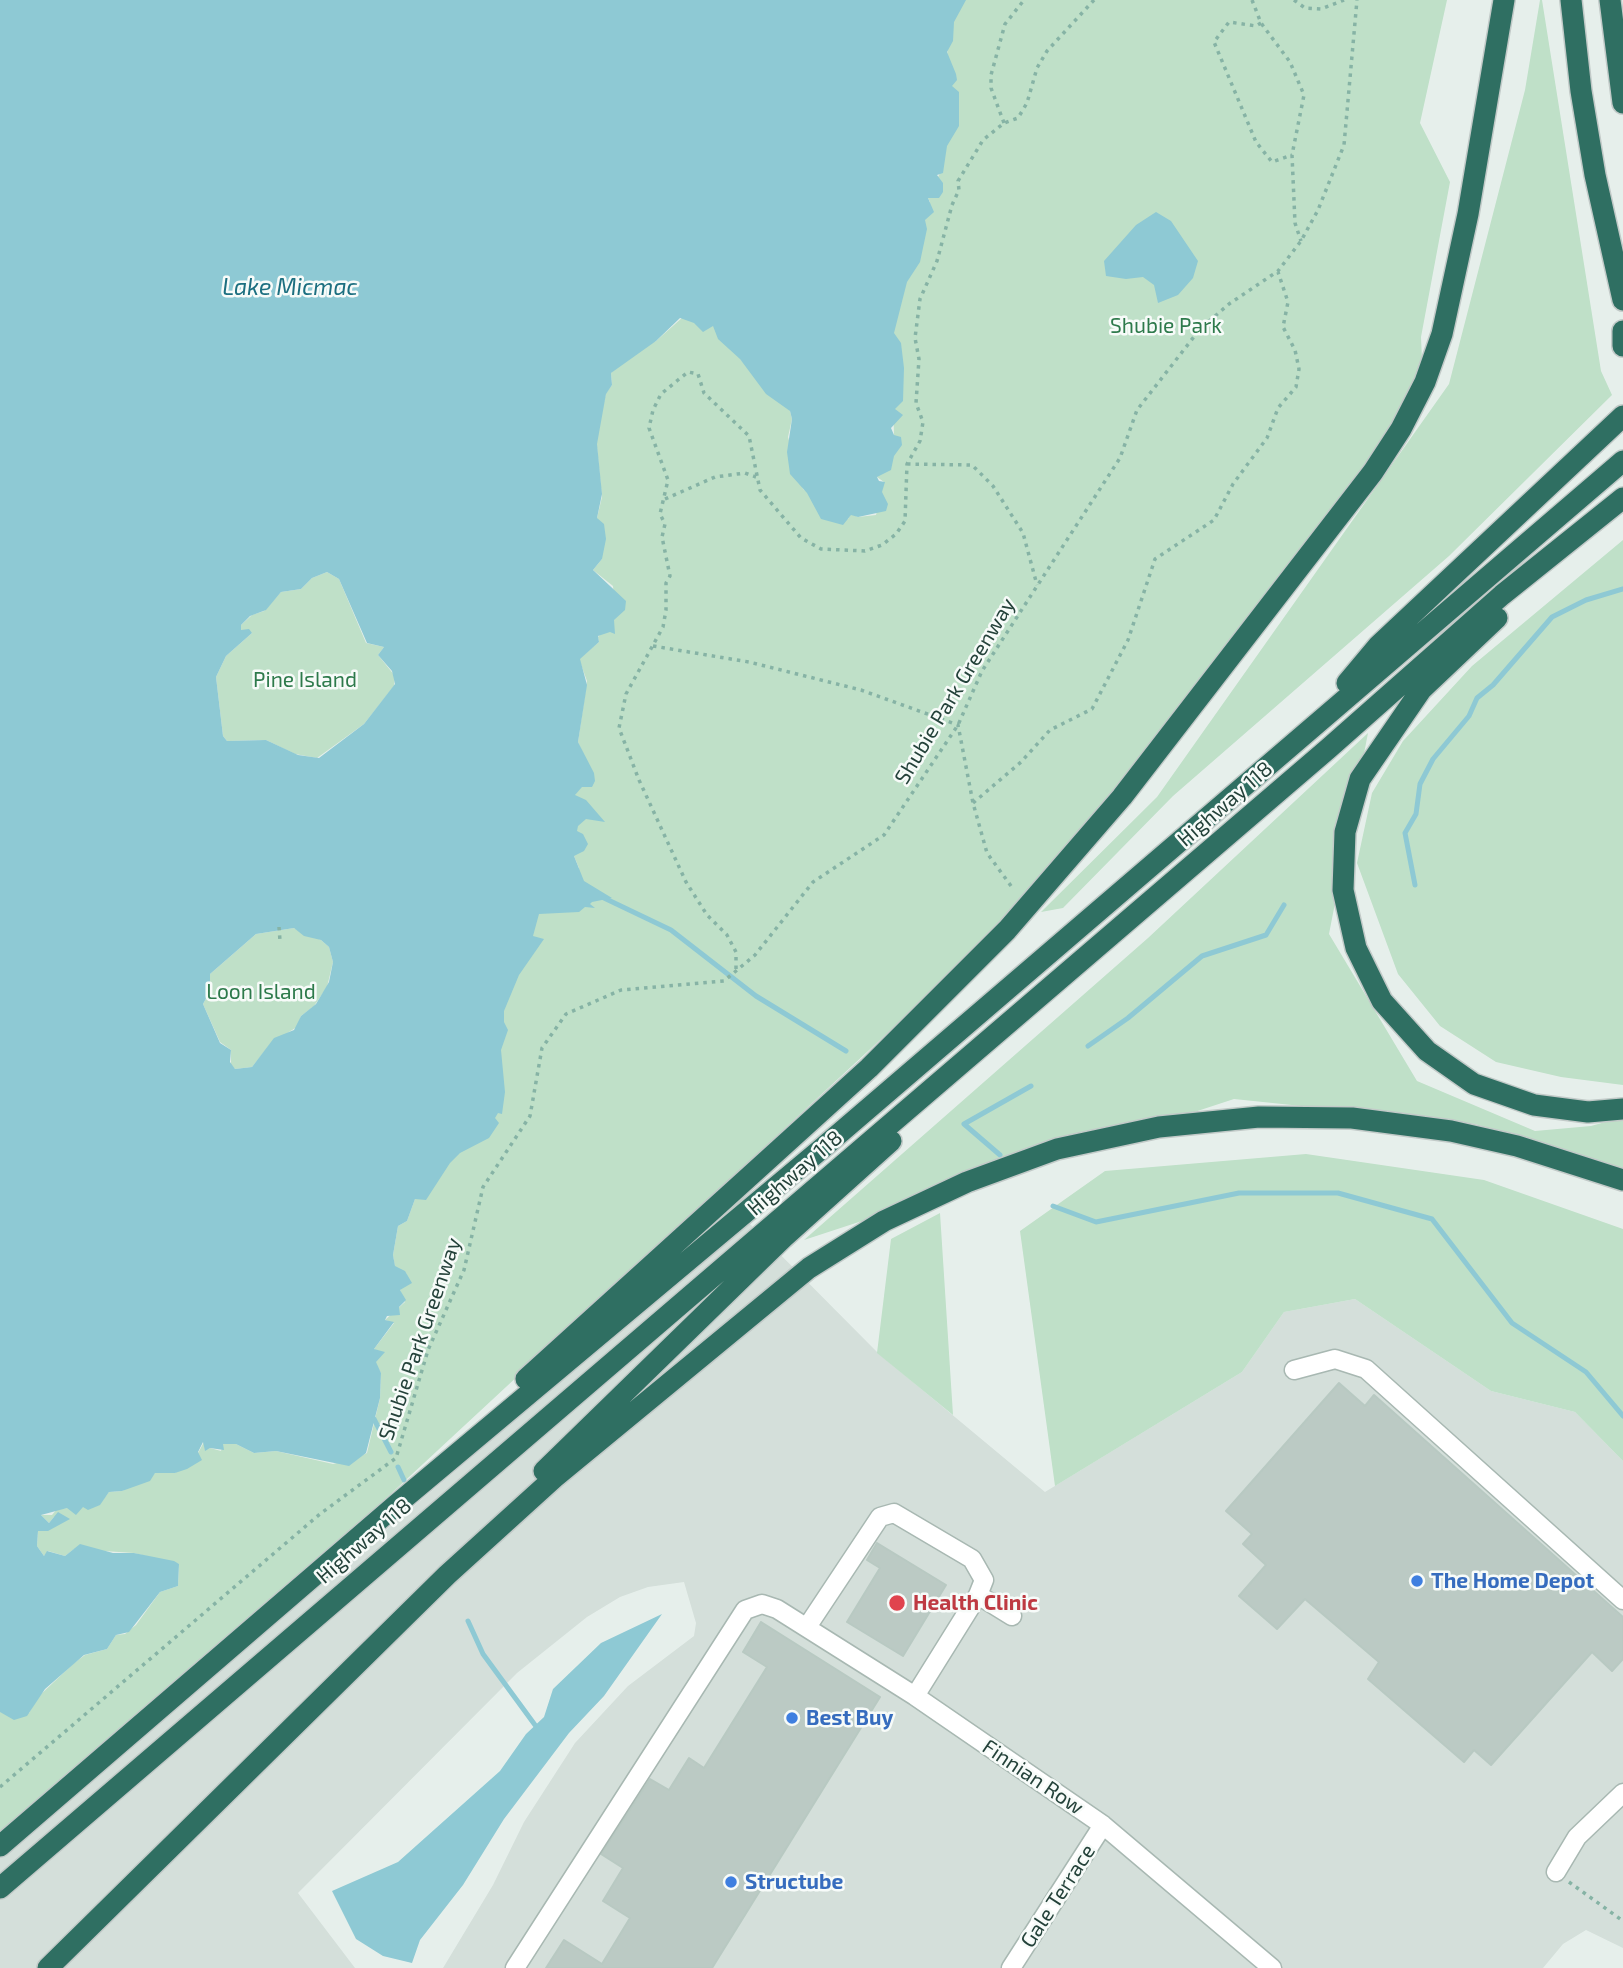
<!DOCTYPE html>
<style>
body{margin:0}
canvas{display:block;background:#e6efeb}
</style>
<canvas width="1623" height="1968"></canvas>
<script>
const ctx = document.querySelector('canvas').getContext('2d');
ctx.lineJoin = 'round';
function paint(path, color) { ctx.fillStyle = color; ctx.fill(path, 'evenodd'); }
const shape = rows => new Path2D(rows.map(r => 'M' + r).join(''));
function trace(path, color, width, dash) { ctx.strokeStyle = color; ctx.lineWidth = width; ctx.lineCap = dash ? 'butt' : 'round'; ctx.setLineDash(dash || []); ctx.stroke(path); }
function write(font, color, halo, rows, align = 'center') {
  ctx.font = font + ' "Exo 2",sans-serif'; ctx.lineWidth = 5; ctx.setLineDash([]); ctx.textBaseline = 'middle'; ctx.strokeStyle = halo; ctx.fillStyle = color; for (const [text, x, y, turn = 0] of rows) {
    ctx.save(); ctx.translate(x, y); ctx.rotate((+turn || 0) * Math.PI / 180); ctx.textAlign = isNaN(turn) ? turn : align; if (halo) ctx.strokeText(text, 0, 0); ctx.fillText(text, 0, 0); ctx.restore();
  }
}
paint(shape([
 [748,1222,878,1353,1045,1492,1242,1372,1284,1312,1355,1299,1491,1391,1575,1412,1623,1461,1623,1948,1586,1930,1563,1944,1543,1968,443,1968,493,1885,524,1822,575,1743,628,1686,694,1636,696,1623,684,1582,648,1587,620,1597,587,1617,517,1673,298,1893,355,1968,0,1968,0,1858]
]), '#d4dfda');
paint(shape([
 [958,0,1447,0,1420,123,1450,182,1421,337,1423,383,1387,457,1074,860,174,1695,0,1851,0,1712,29,1713,38,1697,74,1663,85,1655,107,1649,116,1635,125,1634,136,1625,160,1592,178,1586,179,1564,134,1553,74,1549,65,1556,48,1551,44,1556,37,1546,38,1531,53,1528,65,1517,54,1517,49,1523,41,1515,52,1515,57,1509,99,1505,109,1492,122,1491,155,1473,175,1473,198,1453,204,1442,205,1450,210,1448,221,1451,223,1444,236,1444,254,1453,276,1451,333,1464,357,1458,367,1453,380,1398,381,1373,375,1363,378,1352,374,1349,394,1323,385,1320,405,1302,400,1290,408,1279,406,1273,395,1267,393,1255,398,1226,407,1221,415,1199,485,947,579,868,574,856,575,795,585,758,578,742,587,681,579,659,599,642,598,637,616,617,613,586,593,570,602,559,597,518,602,497,596,437,606,393,612,385,611,373,621,357,656,341,683,317,713,326,736,338,741,360,789,407,792,419,788,437,803,489,848,519,851,514,858,517,876,515,884,482,877,477,894,435,891,325,930,202,928,198,940,173,950,9],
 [1540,0,1542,0,1601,371,1612,395,1449,556,1173,796,1063,908,1041,912,1157,797,1449,384,1525,90],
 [1623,540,1623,1085,1561,1077,1496,1062,1440,1026,1398,974,1357,863,1372,793,1403,741,1472,666],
 [327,572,339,579,366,643,384,647,378,655,395,676,394,686,364,724,317,758,295,754,266,740,227,741,223,736,216,677,226,656,252,633,241,630,241,625,252,615,264,611,281,592,301,589,312,578],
 [1368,733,1329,934,1417,1081,1535,1131,1591,1126,1623,1117,1623,1169,1475,1124,1234,1099,804,1240,1148,938],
 [294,928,321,940,329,947,333,962,327,987,314,1006,301,1016,297,1027,271,1043,252,1067,235,1069,231,1066,231,1050,220,1042,203,1004,210,991,210,974,256,934],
 [1306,1154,1484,1180,1623,1229,1623,1461,1575,1412,1491,1391,1355,1299,1284,1312,1242,1372,1055,1486,1020,1231,1105,1171],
 [940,1213,953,1415,877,1353,891,1239]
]), '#bfe0c8');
paint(shape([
 [0,0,966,0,954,22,953,41,947,52,956,74,957,80,952,86,959,92,959,126,947,146,943,173,937,175,943,183,943,192,939,198,928,198,934,212,925,220,927,229,920,262,907,282,894,333,901,343,904,368,903,401,895,409,903,415,891,428,894,435,901,437,902,445,894,456,891,470,877,477,879,481,885,482,882,492,888,504,886,511,858,517,851,515,843,525,821,519,807,493,790,474,787,452,792,419,790,411,766,394,740,359,718,339,713,326,703,332,694,323,680,318,656,341,611,373,612,385,606,394,597,444,602,494,597,518,604,524,606,539,602,559,593,570,626,601,625,610,614,620,615,634,610,632,598,636,599,642,580,659,587,685,578,742,594,773,595,781,592,787,582,787,575,795,586,800,605,822,586,819,578,826,577,831,583,834,588,844,584,851,574,856,584,881,612,898,592,902,590,904,595,908,585,907,579,912,539,914,533,936,544,939,519,975,504,1011,504,1022,508,1030,501,1050,505,1092,502,1114,498,1113,495,1118,499,1123,489,1138,460,1153,450,1163,426,1200,415,1199,407,1221,398,1226,393,1255,395,1266,405,1271,412,1283,400,1290,406,1300,399,1307,400,1315,387,1316,385,1320,394,1322,374,1349,385,1352,376,1362,381,1373,380,1398,366,1453,349,1466,276,1451,254,1453,236,1444,223,1444,224,1450,210,1448,205,1451,203,1442,198,1452,202,1460,187,1469,175,1473,155,1473,150,1481,122,1491,109,1492,100,1505,88,1510,83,1507,76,1515,67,1508,41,1515,49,1523,58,1512,70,1519,48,1531,38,1531,37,1546,44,1556,47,1551,65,1556,80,1544,113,1553,134,1553,174,1561,179,1564,178,1586,160,1592,129,1632,116,1635,107,1649,84,1655,45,1689,27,1716,14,1720,0,1712],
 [327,572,339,579,367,643,384,647,378,655,392,671,395,684,364,724,319,758,298,755,266,740,227,741,223,736,216,677,226,656,252,633,249,629,241,630,241,625,250,616,266,610,281,592,301,589,312,578],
 [294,928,304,936,321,940,329,947,333,962,329,982,316,1004,301,1016,294,1030,274,1038,252,1067,235,1069,230,1062,231,1050,220,1043,203,1004,210,991,210,974,256,934],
 [1156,212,1171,221,1198,261,1193,278,1178,295,1158,303,1154,285,1143,277,1126,279,1106,276,1104,261,1136,225],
 [662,1614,604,1696,569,1733,504,1819,463,1885,420,1940,412,1963,383,1956,356,1939,332,1891,398,1862,500,1771,526,1734,544,1717,553,1689,601,1643]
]), '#8ec9d4');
trace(shape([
 [1415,885,1405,833,1416,814,1420,784,1433,759,1469,716,1477,698,1493,685,1552,617,1586,600,1623,589],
 [604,898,671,930,756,996,846,1051],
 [1088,1046,1128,1018,1202,956,1266,935,1284,905],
 [1000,1155,964,1124,1031,1086],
 [1053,1206,1096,1222,1239,1193,1338,1193,1432,1219,1512,1323,1586,1372,1623,1416],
 [374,1419,391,1452],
 [398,1467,404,1480],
 [468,1621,483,1654,535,1725]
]), '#8ec9d4', 5);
const building = shape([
 [1339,1383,1365,1406,1374,1395,1623,1617,1623,1659,1612,1671,1592,1652,1491,1765,1474,1750,1464,1762,1368,1679,1379,1662,1305,1599,1277,1629,1239,1596,1266,1565,1243,1544,1252,1534,1226,1511,1339,1383],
 [877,1543,946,1585,903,1656,847,1622,880,1568,867,1560,877,1543],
 [761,1622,880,1697,712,1968,546,1968,564,1940,602,1964,630,1918,603,1901,623,1868,601,1854,650,1779,669,1790,689,1758,704,1768,767,1667,743,1652,761,1622]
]);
paint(building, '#bbcac4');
trace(building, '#b8c9c2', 2);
const minor = shape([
 [1294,1370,1335,1359,1366,1369,1623,1600],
 [978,1595,1012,1616],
 [807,1627,880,1517,894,1513,972,1559,984,1580,978,1595,915,1696],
 [1556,1872,1577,1837,1623,1793],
 [515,1968,745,1610,762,1604,777,1609,915,1696,1103,1825,1272,1968],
 [1011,1968,1103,1825]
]);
const highway = shape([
 [1571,0,1581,91,1595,175,1623,300],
 [1610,0,1623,103],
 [1623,331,1623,346],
 [1497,618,1421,690,1360,779,1345,832,1343,890,1356,948,1382,1001,1427,1051,1474,1084,1534,1105,1588,1112,1623,1109],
 [1347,683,1378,646,1623,416],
 [526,1379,869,1068,1007,930,1122,797,1373,472,1401,429,1425,382,1442,334,1468,214,1504,0],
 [544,1471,783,1238,891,1141],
 [0,1846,396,1505,820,1150,1623,461],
 [0,1888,1329,748,1502,595,1623,498],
 [48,1968,447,1575,554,1478,809,1268,884,1221,967,1182,1057,1149,1159,1127,1259,1117,1352,1118,1451,1131,1517,1146,1623,1180]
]);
trace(minor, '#a8b8b2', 21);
trace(highway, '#c2cac8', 24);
trace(shape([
 [1252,0,1261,23,1290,62,1304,95,1292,155,1295,223,1301,241],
 [1294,0,1305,8,1321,9,1344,0],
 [1261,23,1256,26,1229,22,1214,42,1256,142,1272,162,1292,155],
 [1004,123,991,88,991,75,1005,24,1024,0],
 [907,464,972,465,993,486,1023,533,1037,585],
 [665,499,715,477,745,473,756,477],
 [653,646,749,662,861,690,958,725,973,803,987,853,1014,890],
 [973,803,1021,762,1050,730,1092,709,1128,640,1155,559,1214,520,1233,484,1267,438,1278,408,1296,387,1299,369,1295,350,1283,327,1288,302,1278,272],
 [279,927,280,941],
 [736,969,736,952,727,935,707,915,686,882,639,780,619,728,626,694,663,627,666,610,666,583,670,576,662,537,665,524,660,514,668,480,649,428,653,410,661,394,678,380,688,372,698,374,704,393,749,436,760,490,801,538,821,549,865,551,882,545,896,534,905,521,907,464,920,441,923,422,916,403,919,359,915,338,920,299,937,261,952,205,959,190,958,181,983,140,1004,123,1018,118,1027,103,1037,68,1047,51,1094,0],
 [0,1787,320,1514,396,1458,428,1350,464,1270,483,1187,530,1116,542,1048,566,1014,621,990,724,981,755,955,813,882,884,835,958,725,982,671,1120,458,1137,410,1200,329,1229,304,1278,271,1301,241,1318,210,1344,145,1357,0],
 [1569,1882,1623,1921]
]), '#86b3a5', 3.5, [3.5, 5]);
trace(minor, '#fff', 18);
trace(highway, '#2f6f62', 21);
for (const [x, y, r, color] of [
 [1417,1581,7,"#3f7fe0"],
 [897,1603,9,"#e0444e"],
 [792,1718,7,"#3f7fe0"],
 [731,1882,7,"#3f7fe0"]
]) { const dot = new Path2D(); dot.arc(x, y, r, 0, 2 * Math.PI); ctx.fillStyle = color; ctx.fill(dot); trace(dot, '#f7fbf9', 2.5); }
write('21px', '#2d7a4b', '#f7fbf9', [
 ["Shubie Park",1166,326],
 ["Pine Island",305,680],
 ["Loon Island",261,992]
]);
write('21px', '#24423a', '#f7fbf9', [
 ["Shubie Park Greenway",955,691,-59],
 ["Highway 118",1225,804,-41],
 ["Highway 118",795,1173,-41],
 ["Shubie Park Greenway",420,1339,-71],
 ["Highway 118",364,1541,-41],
 ["Finnian Row",1033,1777,34],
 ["Gale Terrace",1058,1896,-57]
]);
write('bold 21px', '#366cbe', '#f7fbf9', [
 ["The Home Depot",1431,1581],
 ["Best Buy",806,1718],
 ["Structube",745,1882]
], 'left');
write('bold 21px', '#be3a42', '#f7fbf9', [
 ["Health Clinic",913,1603]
], 'left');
write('italic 23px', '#1c6f80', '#f7fbf9', [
 ["Lake Micmac",290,287]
]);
</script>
